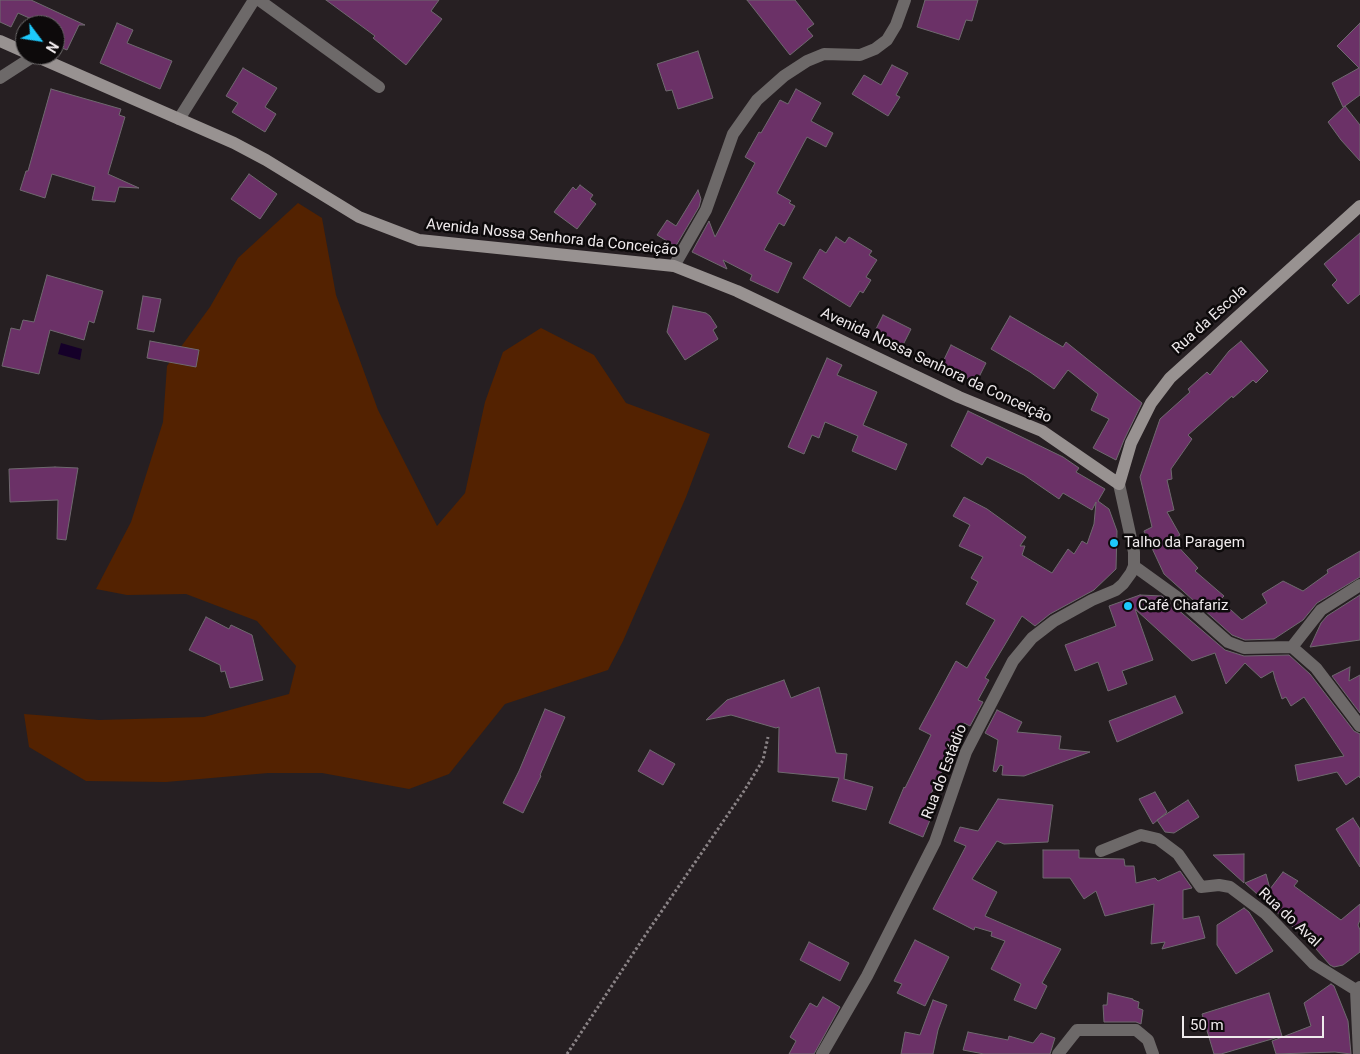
<!DOCTYPE html>
<meta charset="utf-8">
<style>
body{margin:0}
#map{position:relative;width:1360px;height:1054px;overflow:hidden;background:#261f22;font-family:Roboto,sans-serif}
canvas{display:block}
.north{position:absolute;left:15px;top:15px;width:50px;height:50px;box-sizing:border-box;background:#0d0a0b;border:1px solid #676465;border-radius:50%;rotate:121deg;font-size:14px;font-weight:700;line-height:20px;text-align:center;color:#efeaec}
.north::after{content:'';display:block;margin:auto;width:18px;height:22px;background:#1dc9fc;clip-path:polygon(50% 0,100% 100%,50% 72%,0 100%)}
.scale{position:absolute;left:1182px;top:1016px;width:142px;height:22px;box-sizing:border-box;border:2px solid #efeaec;border-top:0;padding-left:6px;font-size:15px;line-height:18px;white-space:nowrap;color:#efeaec;-webkit-text-stroke:4px #0d0a0b;paint-order:stroke}
</style>
<div id="map">
<canvas width="1360" height="1054"></canvas>
<div class="north">N</div>
<div class="scale">50 m</div>
</div>
<script>
const ctx = document.querySelector('canvas').getContext('2d');
ctx.lineJoin = 'round';
function paint(path, color) { ctx.fillStyle = color; ctx.fill(path, 'evenodd'); }
const shape = rows => new Path2D(rows.map(r => 'M' + r).join(''));
function trace(path, color, width, dash) { ctx.strokeStyle = color; ctx.lineWidth = width; ctx.lineCap = dash ? 'butt' : 'round'; ctx.setLineDash(dash || []); ctx.stroke(path); }
function write(font, color, halo, rows, align = 'center') {
  ctx.font = font + ' Roboto,sans-serif'; ctx.lineWidth = 5; ctx.setLineDash([]); ctx.textBaseline = 'middle'; ctx.strokeStyle = halo; ctx.fillStyle = color; for (const [text, x, y, turn = 0] of rows) {
    ctx.save(); ctx.translate(x, y); ctx.rotate((+turn || 0) * Math.PI / 180); ctx.textAlign = isNaN(turn) ? turn : align; if (halo) ctx.strokeText(text, 0, 0); ctx.fillText(text, 0, 0); ctx.restore();
  }
}
paint(shape([
 [298,203,322,218,336,295,378,410,437,526,465,493,485,402,503,352,541,328,594,355,626,403,710,434,686,497,623,641,608,670,505,704,449,774,409,789,322,773,268,773,166,782,86,781,29,747,24,714,99,720,204,717,289,694,296,666,257,621,186,594,127,595,96,589,131,522,163,422,167,366,210,307,238,258]
]), '#532201');
paint(shape([
 [61,343,82,349,80,360,58,354]
]), '#150029');
const building = shape([
 [0,0,31,0,85,25,79,25,67,50,55,45,55,25,45,25,18,13,11,27,0,22,0,0],
 [326,0,439,0,431,11,442,19,406,65,373,38,375,36,326,0],
 [747,0,795,0,814,24,807,29,813,36,790,55,747,0],
 [925,0,978,0,972,21,966,20,959,40,917,27,925,0],
 [117,23,133,30,127,43,172,61,160,89,100,63,117,23],
 [1360,23,1360,95,1345,106,1360,125,1360,161,1341,140,1328,122,1345,106,1343,107,1332,83,1359,68,1337,46,1360,23],
 [698,51,713,98,678,109,672,90,666,91,657,64,698,51],
 [892,65,908,73,896,95,900,97,888,116,852,94,864,75,881,85,892,65],
 [243,68,277,88,265,107,276,114,265,132,232,112,238,103,226,96,243,68],
 [51,89,121,109,119,115,125,117,108,174,139,188,119,187,115,202,92,200,95,187,52,174,45,198,20,190,26,171,28,171,51,89],
 [796,89,821,103,811,121,833,133,826,147,807,137,777,193,791,201,789,203,795,206,784,226,779,223,764,250,792,263,778,293,750,280,752,275,723,260,727,269,692,252,709,221,715,237,755,163,745,157,759,132,761,133,780,100,788,104,796,89],
 [249,174,277,194,260,219,231,199,249,174],
 [580,185,593,195,590,199,596,204,577,229,554,212,573,187,576,190,580,185],
 [698,190,701,199,699,207,677,244,675,246,657,235,667,220,676,226,698,190],
 [1360,233,1360,294,1348,304,1332,285,1337,280,1324,264,1360,233],
 [836,237,845,243,849,237,872,251,869,255,877,260,866,277,871,280,863,293,860,291,850,307,803,278,820,249,826,253,836,237],
 [47,275,103,291,94,323,89,321,84,340,50,330,39,374,2,366,11,328,20,330,23,320,34,322,47,275],
 [143,296,161,299,154,332,137,329,143,296],
 [673,306,706,313,710,316,717,327,713,330,718,339,685,360,667,332,673,306],
 [883,315,911,329,902,347,874,333,883,315],
 [1010,316,1063,347,1066,342,1142,403,1124,440,1116,460,1093,448,1109,419,1091,410,1098,394,1068,370,1054,389,1030,372,991,349,1010,316],
 [150,341,199,350,196,367,147,358,150,341],
 [1241,341,1268,371,1256,383,1253,380,1233,398,1232,396,1188,435,1192,439,1171,469,1172,479,1167,480,1174,510,1167,512,1180,535,1172,540,1198,568,1195,571,1224,596,1220,600,1242,620,1267,603,1262,594,1283,581,1303,591,1328,573,1327,570,1360,551,1360,577,1317,603,1303,620,1274,639,1245,640,1232,635,1164,574,1144,531,1152,527,1140,477,1160,419,1190,392,1188,389,1207,372,1210,375,1229,351,1241,341],
 [951,345,986,363,976,383,963,376,960,381,939,370,951,345],
 [827,358,842,365,837,375,877,392,863,425,907,444,896,470,852,451,858,436,825,422,819,438,812,435,804,454,788,447,827,358],
 [968,411,1063,457,1079,468,1076,472,1105,489,1098,501,1109,509,1117,531,1116,569,1094,590,1050,614,1035,626,1022,616,985,678,989,680,978,700,983,702,970,726,964,723,948,753,950,754,929,798,934,800,926,818,930,820,923,837,889,823,904,787,905,788,931,735,919,729,956,661,967,668,995,620,966,604,978,582,971,578,983,557,959,546,970,525,953,516,964,497,987,509,1026,537,1020,546,1025,546,1022,555,1052,573,1068,549,1074,554,1082,541,1087,544,1094,524,1096,502,1092,510,1063,493,1059,499,1024,475,987,457,982,465,951,446,968,411],
 [55,467,78,468,66,540,57,539,58,500,10,502,9,469,55,467],
 [1140,595,1162,596,1225,650,1244,656,1289,655,1310,674,1354,731,1360,734,1360,778,1359,776,1346,785,1337,772,1298,781,1295,765,1344,756,1304,697,1291,706,1286,697,1282,699,1275,679,1273,671,1261,678,1245,663,1226,684,1215,653,1192,661,1135,609,1153,660,1122,671,1127,684,1108,691,1098,662,1075,671,1065,645,1116,626,1109,606,1140,595],
 [1360,595,1360,640,1310,647,1321,623,1327,616,1360,595],
 [206,617,229,629,231,625,252,635,263,680,230,688,225,671,221,672,220,665,189,650,206,617],
 [1350,667,1349,681,1360,675,1360,713,1332,676,1350,667],
 [784,680,791,698,819,687,836,753,847,754,844,779,873,787,866,810,832,801,839,778,778,772,779,727,776,728,731,715,706,720,727,700,784,680],
 [1175,696,1183,713,1117,742,1109,721,1175,696],
 [545,709,565,717,540,775,541,776,523,813,503,803,519,771,545,709],
 [997,710,1022,722,1017,732,1061,736,1059,749,1090,752,1024,776,1002,775,1003,766,1000,765,996,772,993,771,998,740,985,733,997,710],
 [650,750,675,764,663,785,638,771,650,750],
 [1155,792,1167,812,1153,824,1139,799,1155,792],
 [998,799,1053,805,1048,842,1004,844,997,841,972,879,997,892,985,916,1061,949,1042,983,1047,986,1036,1009,1014,1000,1021,984,991,969,1005,941,991,936,992,932,975,927,974,930,933,909,966,846,954,841,960,827,978,831,998,799],
 [1188,800,1199,817,1174,833,1165,832,1157,820,1188,800],
 [1353,818,1360,829,1360,867,1336,829,1353,818],
 [1043,850,1079,850,1079,858,1124,859,1125,866,1134,866,1136,883,1155,878,1158,881,1180,871,1192,888,1183,890,1183,919,1199,916,1205,938,1162,949,1165,942,1151,944,1154,904,1105,916,1096,891,1084,899,1070,878,1043,878,1043,850],
 [1244,854,1244,883,1213,855,1244,854],
 [1283,872,1298,881,1294,886,1341,920,1360,904,1360,920,1358,925,1360,930,1360,952,1343,965,1334,967,1330,965,1296,926,1294,928,1245,883,1266,874,1270,889,1283,872],
 [1244,908,1249,912,1273,951,1236,974,1217,945,1217,925,1244,908],
 [915,940,949,957,925,1006,897,993,902,984,894,981,915,940],
 [809,942,849,963,840,981,800,960,809,942],
 [1331,984,1334,986,1348,1021,1351,1054,1335,1052,1276,1054,1272,1041,1311,1026,1304,1003,1331,984],
 [1108,993,1133,999,1133,1000,1139,1002,1138,1008,1143,1010,1141,1024,1136,1022,1104,1022,1103,1005,1107,1005,1108,993],
 [1269,993,1282,1036,1221,1054,1214,1054,1202,1014,1269,993],
 [823,997,840,1007,814,1054,789,1054,796,1041,790,1037,810,1003,817,1007,823,997],
 [933,1000,947,1005,938,1030,933,1054,901,1054,905,1032,920,1035,933,1000],
 [968,1032,1008,1040,1009,1036,1033,1043,1041,1033,1055,1038,1050,1054,984,1054,963,1050,968,1032]
]);
paint(building, '#6b3167');
trace(building, '#6f696f', 1);
trace(shape([
 [567,1054,646,934,744,791,763,760,768,737]
]), '#8a8386', 3, [2.5, 2.5]);
trace(shape([
 [259,0,379,87],
 [0,78,34,56],
 [179,119,254,0],
 [674,266,706,210,733,134,757,100,784,76,807,61,824,54,860,55,875,49,887,40,896,25,905,0],
 [1134,566,1177,597,1228,642,1244,648,1292,647,1316,668,1360,726],
 [1292,647,1321,610,1360,585],
 [1101,851,1141,835,1158,839,1178,854,1201,887,1219,885,1230,887,1266,914,1314,964,1356,990,1360,990],
 [822,1054,867,976,935,842,966,752,1013,661,1032,638,1054,621,1092,600,1116,590,1123,584,1131,573,1134,566,1134,552,1119,484],
 [1058,1054,1077,1030,1136,1030,1148,1040,1153,1054],
 [1359,1054,1356,990,1360,987]
]), '#6d6969', 12);
trace(shape([
 [0,41,25,52],
 [33,55,234,143,266,160,359,217,419,240,674,266,737,291,959,397,1042,431,1119,484,1131,443,1151,403,1170,378,1360,206]
]), '#989291', 12);
for (const [x, y, r, color] of [
 [1114,543,5,"#1dc9fc"],
 [1128,606,5,"#1dc9fc"]
]) { const dot = new Path2D(); dot.arc(x, y, r, 0, 2 * Math.PI); ctx.fillStyle = color; ctx.fill(dot); trace(dot, '#0d0a0b', 2); }
write('15px', '#efeaec', '#0d0a0b', [
 ["Avenida Nossa Senhora da Conceição",552,238,6],
 ["Rua da Escola",1210,320,-42],
 ["Avenida Nossa Senhora da Conceição",936,366,25],
 ["Rua do Estádio",945,772,-69],
 ["Rua do Aval",1289,918,43]
]);
write('15px', '#efeaec', '#0d0a0b', [
 ["Talho da Paragem",1124,543],
 ["Café Chafariz",1138,606]
], 'left');
</script>
